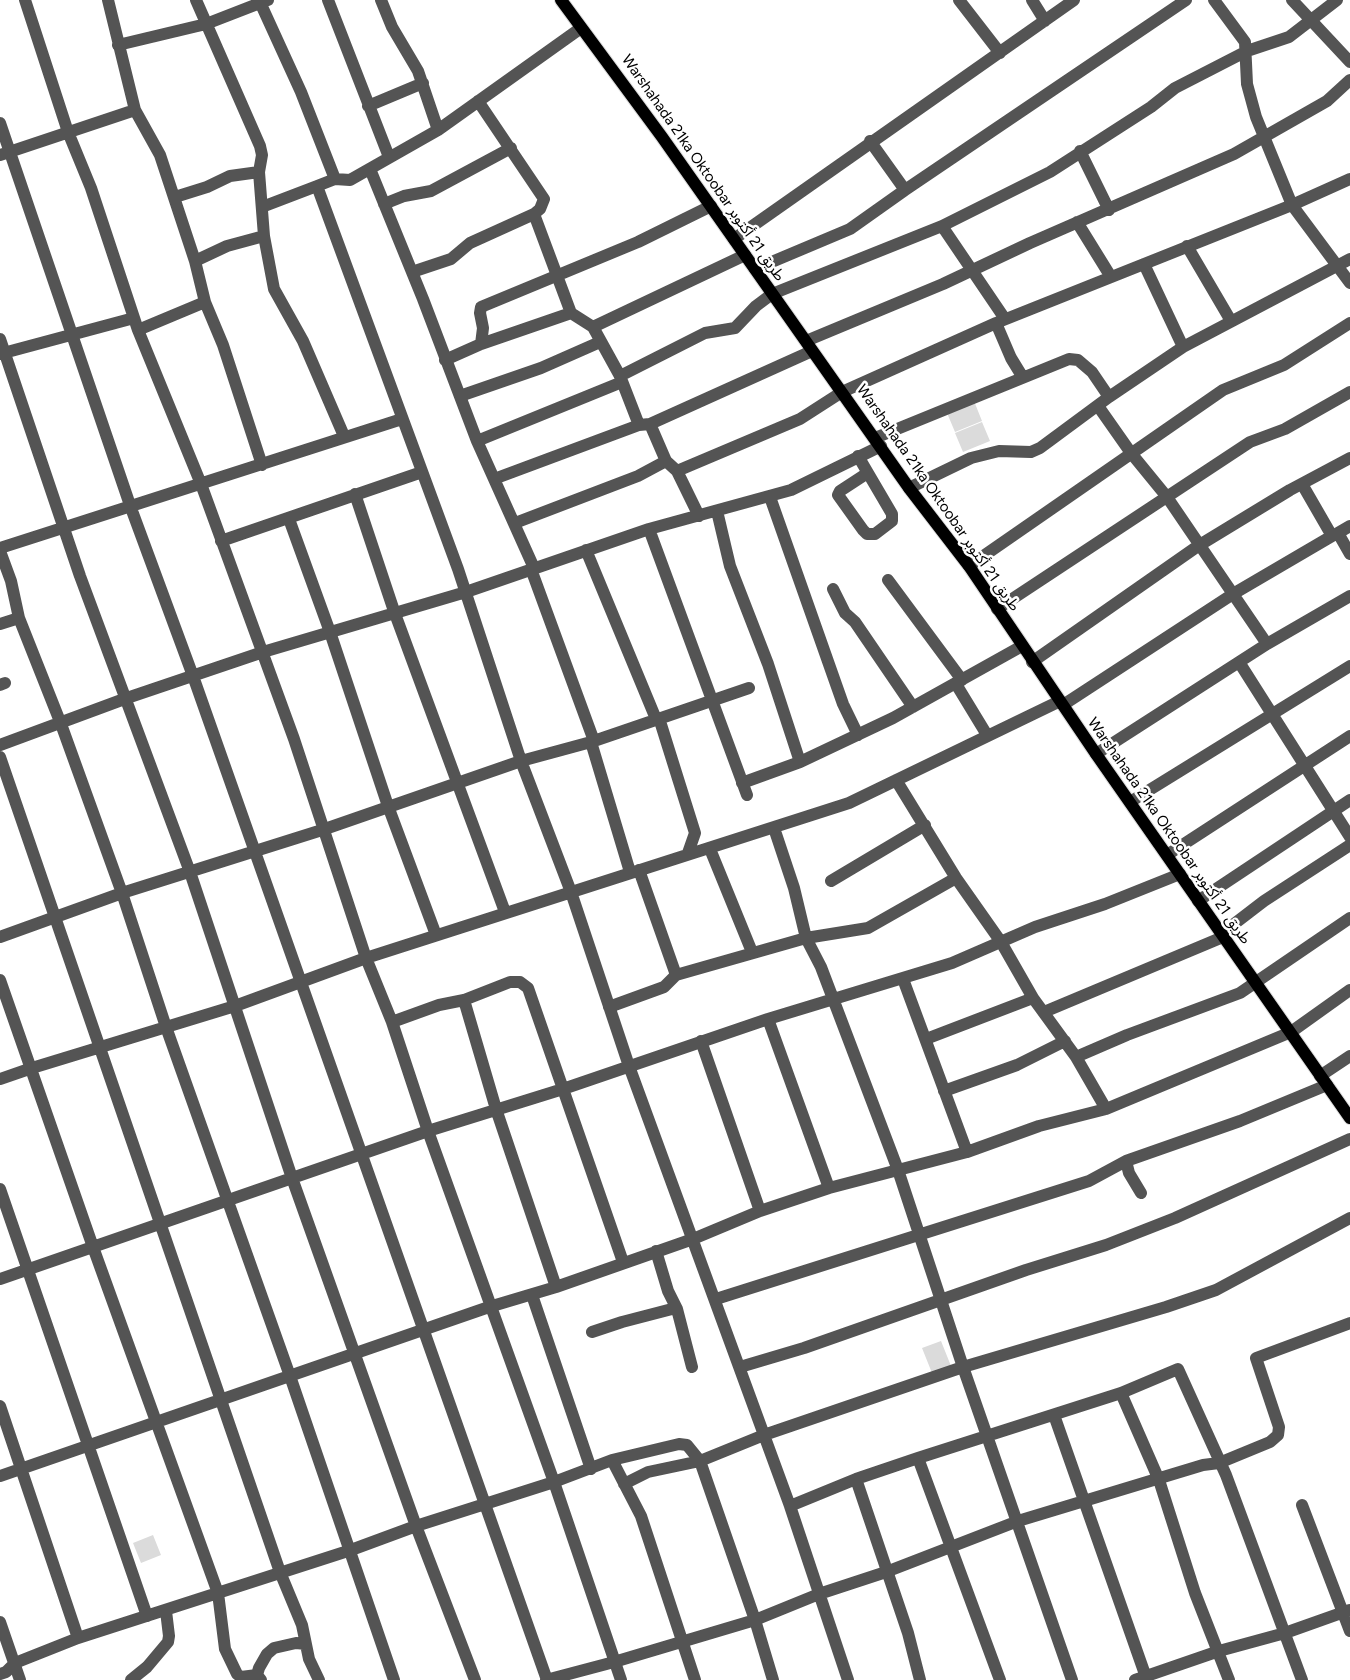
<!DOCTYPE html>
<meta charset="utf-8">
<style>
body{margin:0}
canvas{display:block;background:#fff}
</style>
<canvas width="1350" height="1680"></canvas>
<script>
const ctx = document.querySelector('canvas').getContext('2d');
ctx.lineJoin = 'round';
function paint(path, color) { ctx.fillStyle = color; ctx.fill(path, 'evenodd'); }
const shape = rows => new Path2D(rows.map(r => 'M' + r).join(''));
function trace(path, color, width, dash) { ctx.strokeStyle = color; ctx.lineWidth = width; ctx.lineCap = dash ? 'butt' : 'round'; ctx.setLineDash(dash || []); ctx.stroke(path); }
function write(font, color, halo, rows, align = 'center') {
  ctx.font = font + ' Figtree,"Noto Sans Arabic",sans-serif'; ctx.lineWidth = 5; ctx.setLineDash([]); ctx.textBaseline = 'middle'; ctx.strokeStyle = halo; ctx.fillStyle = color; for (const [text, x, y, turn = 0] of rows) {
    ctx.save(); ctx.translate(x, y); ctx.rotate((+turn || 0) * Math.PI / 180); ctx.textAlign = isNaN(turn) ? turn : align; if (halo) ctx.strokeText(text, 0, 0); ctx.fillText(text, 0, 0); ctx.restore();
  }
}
paint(shape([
 [974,401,982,421,955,432,947,413],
 [982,422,990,441,963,452,955,433],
 [941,1341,951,1366,932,1373,922,1348],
 [153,1535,161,1555,141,1563,133,1543]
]), '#dbdbdb');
const major = shape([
 [561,0,662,137,909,488,969,566,1096,754,1350,1118]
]);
trace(major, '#dbdbdb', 14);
trace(shape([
 [25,0,68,132,91,188,138,330,201,484,294,739,366,958,392,1022,428,1131,554,1482,621,1680],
 [108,0,135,110,160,155,195,261,205,302,223,345,262,465],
 [196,0,260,146,262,155,259,172,264,236,274,289,303,341,344,436],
 [259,0,301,92,335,179],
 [328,0,389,157],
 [381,0,392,27,418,71,438,130],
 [959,0,1000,53],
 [1032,0,1045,21],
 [1214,0,1245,42,1247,84,1256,117,1292,205,1350,283],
 [1292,0,1350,62],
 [581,28,438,130,350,180,335,179,317,186,458,569,521,761,571,892,629,1066,790,1506,848,1680],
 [118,45,206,24,268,0],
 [478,101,544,199,540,209,534,214,571,313,593,327],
 [368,106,423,83],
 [0,123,131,508,193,676,547,1680],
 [870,141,905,190],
 [1080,151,1109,210],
 [0,155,135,110],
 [370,169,423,299,477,441,534,568],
 [175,197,207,187,230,176,259,172],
 [384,204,404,196,431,191,511,148],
 [262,207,317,186],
 [1077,222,1111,277],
 [942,226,1005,319],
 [734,239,1074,0],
 [1187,246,1231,321],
 [195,261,227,246,264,236],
 [1144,264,1183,347],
 [755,269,850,229,905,190,1186,0],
 [412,272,451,259,470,243,534,214],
 [996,323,1011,358,1022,376],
 [138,330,205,302],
 [0,339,80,576,190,872,292,1178,416,1526,475,1680],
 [806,341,943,284,1030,243,1234,154,1327,101,1350,80],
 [481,344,571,313],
 [0,354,134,318],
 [445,360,481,344,483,328,480,313,481,307,638,242,711,206],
 [620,376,705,333,735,328,756,306,772,294,942,226,1050,172,1151,107,1175,88,1247,51,1289,37,1337,0],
 [460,396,541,368,600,342],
 [1098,406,1131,453,1167,497,1267,644],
 [650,424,666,461,677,471,699,516],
 [639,425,620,376,593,327,745,255],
 [875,438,1069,359,1078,360,1092,372,1109,397],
 [477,441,622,382],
 [858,456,892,514,892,521,875,534,867,534,863,530,838,495,840,491,866,474],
 [677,471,800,419,842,392,996,323,1292,205,1350,179],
 [494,479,639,425,650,424,812,351],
 [1302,484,1332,536,1338,533,1350,554],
 [909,488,971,458,999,451,1031,452,1040,448,1109,397,1183,347,1350,259],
 [355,494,394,611,505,912],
 [770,497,843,704,858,735],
 [717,511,730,566,768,664,800,762],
 [289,519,330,632,388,806,436,935],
 [515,523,638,476,666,461],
 [649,529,747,795],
 [1338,533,1350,526],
 [221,541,422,472],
 [0,548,402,419],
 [586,550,656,719],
 [0,551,11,581,19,618,61,724,122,893,166,1027,290,1376,394,1680],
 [969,566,1223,390,1284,365,1350,323],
 [531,569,594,741],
 [888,580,962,680],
 [833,589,845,613,855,622,913,707],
 [997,609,1250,442,1285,429,1350,392],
 [0,624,19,618],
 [1032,662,1198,546,1290,490,1350,458],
 [1239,662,1350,837],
 [956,684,987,735],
 [0,685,5,683],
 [1063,705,1233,594,1332,536],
 [659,718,695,833,688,853],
 [591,742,630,872],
 [0,745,127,698,263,652,466,592,649,529,791,490,881,446],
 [1096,754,1267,644,1350,596],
 [0,757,280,1572,302,1625,309,1659,319,1680],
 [896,780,956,878,1001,942,1033,998,1076,1057,1106,1109],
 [742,783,800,762,893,718,1022,646],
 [1130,802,1350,666],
 [774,828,794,888,806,938,821,967,898,1170,963,1367,1072,1680],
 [710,849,752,952],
 [1167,855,1350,736],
 [639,870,676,975],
 [831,881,925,825],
 [1198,901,1350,800],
 [1221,934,1264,901,1350,845],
 [0,937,122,893,322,830,521,761,591,742,749,688],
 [903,979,967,1152],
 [0,980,93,1247,218,1593,225,1649,237,1674,241,1677,257,1675],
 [464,1000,496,1109,556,1287],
 [609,1007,664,987,676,975,806,938,868,928,956,878],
 [1044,1012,1223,937],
 [768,1019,829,1188],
 [392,1022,439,1005,464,1000,510,982,520,982,528,988,623,1262],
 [926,1039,1033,998],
 [701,1041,760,1211],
 [1076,1057,1127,1035,1240,993,1350,918],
 [1320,1076,1350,1056],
 [0,1079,32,1068,235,1006,366,958,849,803,1060,701],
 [944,1091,1017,1065,1065,1041],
 [1126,1161,1129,1173,1141,1193],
 [0,1189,147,1616],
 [656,1251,668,1291,677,1309,692,1367],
 [0,1279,428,1131,563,1089,768,1019,952,963,1035,927,1105,904,1180,874],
 [532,1295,591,1469],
 [716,1299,1089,1181,1126,1161,1240,1121,1327,1085],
 [592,1332,622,1322,672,1309,677,1309],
 [740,1367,804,1348,1026,1270,1106,1245,1175,1218,1350,1139],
 [1121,1393,1159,1480,1195,1593,1229,1680],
 [0,1406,78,1638],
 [1054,1415,1147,1680],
 [918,1458,1000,1680],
 [612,1460,641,1516,695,1680],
 [0,1476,489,1307,556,1287,693,1239,760,1211,829,1188,967,1152,1039,1126,1106,1109,1291,1032,1350,990],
 [856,1479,908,1633,920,1680],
 [624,1484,648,1472,700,1461,764,1435,963,1367,1166,1307,1216,1290,1350,1218],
 [1302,1505,1350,1631],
 [790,1506,856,1479,918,1458,1121,1393,1178,1369,1226,1475,1302,1680],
 [0,1622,20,1680],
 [0,1674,6,1672,15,1663,78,1638,351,1550,416,1526,554,1482,612,1460,679,1444,687,1445,700,1461,755,1620,773,1680],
 [131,1680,147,1667,168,1642,169,1636,166,1611],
 [261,1680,257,1675,259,1668,267,1654,274,1648,296,1643,306,1644],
 [546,1680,614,1662,755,1620,819,1594,886,1572,1018,1521,1203,1465,1219,1463,1270,1442,1278,1435,1279,1427,1256,1358,1350,1323],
 [1135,1680,1219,1651,1285,1633,1350,1610]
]), '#545454', 12);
trace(major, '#000', 12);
write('15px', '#000', '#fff', [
 ["Warshahada 21ka Oktoobar طريق 21 أكتوبر",703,168,55],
 ["Warshahada 21ka Oktoobar طريق 21 أكتوبر",938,498,55],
 ["Warshahada 21ka Oktoobar طريق 21 أكتوبر",1169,831,55]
]);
</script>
